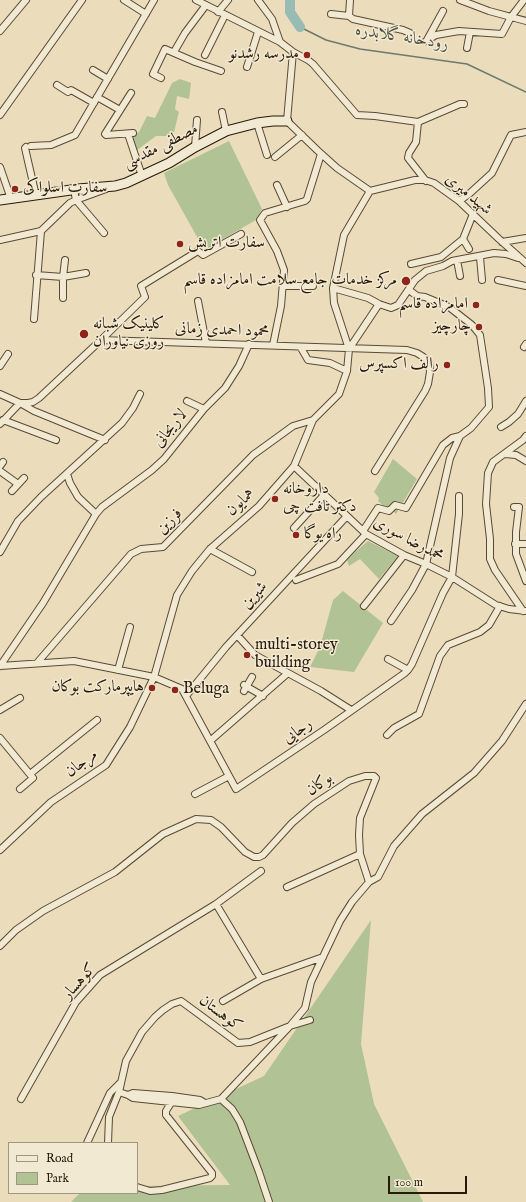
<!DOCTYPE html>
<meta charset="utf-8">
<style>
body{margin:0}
#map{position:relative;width:526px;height:1202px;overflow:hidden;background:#ebddbb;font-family:"IM FELL English",serif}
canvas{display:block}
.legend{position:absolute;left:8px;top:1142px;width:130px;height:52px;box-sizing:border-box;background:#f2e9d3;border:1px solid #a19682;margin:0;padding:5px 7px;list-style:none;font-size:12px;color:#281908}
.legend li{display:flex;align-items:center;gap:8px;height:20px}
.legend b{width:20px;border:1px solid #a19682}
.scale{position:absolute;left:388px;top:1176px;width:79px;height:18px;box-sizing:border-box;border:2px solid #281908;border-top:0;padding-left:5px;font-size:12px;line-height:14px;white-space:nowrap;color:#281908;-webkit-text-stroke:3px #f2e9d3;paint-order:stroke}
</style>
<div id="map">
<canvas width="526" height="1202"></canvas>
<ul class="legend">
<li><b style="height:5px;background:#f2e9d3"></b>Road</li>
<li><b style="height:11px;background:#b1c295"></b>Park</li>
</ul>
<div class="scale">100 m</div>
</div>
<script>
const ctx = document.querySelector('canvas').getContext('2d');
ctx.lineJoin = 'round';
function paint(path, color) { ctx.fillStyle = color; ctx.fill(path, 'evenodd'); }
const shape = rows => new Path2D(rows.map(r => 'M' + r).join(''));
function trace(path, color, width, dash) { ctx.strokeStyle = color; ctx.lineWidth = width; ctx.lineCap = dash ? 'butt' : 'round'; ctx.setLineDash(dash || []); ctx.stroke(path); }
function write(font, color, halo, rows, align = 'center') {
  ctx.font = font + ' "IM FELL English",Amiri,serif'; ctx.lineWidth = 3; ctx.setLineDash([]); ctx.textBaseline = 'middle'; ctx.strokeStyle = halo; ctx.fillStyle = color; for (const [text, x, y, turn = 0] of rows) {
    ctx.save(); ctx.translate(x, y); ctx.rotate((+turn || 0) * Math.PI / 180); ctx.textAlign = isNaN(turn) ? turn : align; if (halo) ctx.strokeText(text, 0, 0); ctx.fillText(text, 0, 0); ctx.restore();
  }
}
paint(shape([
 [180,79,191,83,189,99,177,96,175,109,179,112,173,136,156,136,137,150,131,136,139,132,147,116,155,118,172,83],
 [229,141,262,209,256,220,209,247,201,244,168,185,164,173],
 [393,459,417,479,396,514,392,510,389,511,378,501,379,498,374,492],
 [368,541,398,556,379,579,360,559,349,566,347,560,354,553],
 [343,591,383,623,354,672,310,667,320,647,333,600],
 [371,920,361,1044,374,1104,423,1202,71,1202,80,1193,137,1193,137,1186,230,1185,178,1116,264,1076]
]), '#b1c295');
trace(shape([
 [300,27,326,40,360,49,467,64,526,92]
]), '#6b7a6f', 1.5);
trace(shape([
 [290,0,290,12,300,27]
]), '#98bbb4', 10);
const street = shape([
 [124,0,146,14],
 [196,0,280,42,293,52,287,121,317,150,337,168,370,191,415,180,425,180,434,183,459,201,499,239,526,263],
 [258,0,272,19,280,42],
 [460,0,489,11,526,21],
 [218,12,228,0],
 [331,14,349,16,353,19,403,30,410,33],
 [349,16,350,0],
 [0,31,26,0],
 [427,40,443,11],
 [426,41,436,35,459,31,502,34,511,17,524,0],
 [467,48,470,32],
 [174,52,185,33,206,5],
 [293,52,308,60,313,64,357,115,375,116,418,122,460,104,464,104],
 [205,55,225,15],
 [247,67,258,32],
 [93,70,108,79],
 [161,78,153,74,165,49,195,62,221,71],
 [57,85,68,92,71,90,94,103],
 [131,93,105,134,106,135,133,133],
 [97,97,120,110],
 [222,112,226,131],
 [0,115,82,0],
 [418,122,416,142,409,153,408,158,426,181],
 [257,123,267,155],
 [128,134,142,176],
 [31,146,51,145,75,135,154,0],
 [26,147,25,148,36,196],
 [195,147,197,120],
 [275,157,302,135],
 [0,167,11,199],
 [277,185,287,207],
 [74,190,76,200,104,233],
 [459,201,469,194,492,173,511,135,526,132],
 [463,239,469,249],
 [0,240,41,231,70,203,76,200,106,189],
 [502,242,526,238],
 [480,257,482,280],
 [457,260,460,276],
 [411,264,441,257,463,239,473,214],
 [36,275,63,277,86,273],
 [498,280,526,286],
 [283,286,313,286],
 [333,288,368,298,379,304],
 [63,298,63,277,65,260],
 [198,301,206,343],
 [34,319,41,231],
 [101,340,145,297,141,286,198,251,203,255,241,234],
 [273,345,281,306,284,270,277,251,260,220,265,213,305,201,307,199,321,154],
 [524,347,526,344],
 [301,348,308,360,330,363,347,371],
 [349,349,379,304,391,308,398,305,415,280,426,271,443,266,452,261,494,253,506,254,518,258],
 [0,366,8,354],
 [0,394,20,403,28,403,33,402,39,398,101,340,407,350,417,353,425,358,429,362,430,372,428,384,425,391,375,471],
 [187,401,204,409],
 [3,420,56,440],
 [0,424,20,403,34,411,105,440],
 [501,427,509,422,518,414,526,401],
 [505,454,516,455,526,461],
 [0,466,3,462],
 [294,466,366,534,404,555,426,564,452,577,496,605,509,609,526,611],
 [0,471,18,484],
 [67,474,70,483,78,497,96,514],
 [12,491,24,478],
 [514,507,519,507,516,532,516,554,526,581],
 [294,528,324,495],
 [363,531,378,508,389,511,395,505,406,508,443,445,452,438,460,436,471,428,489,407,488,388,480,335,472,325,449,307,425,297,417,296,409,290],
 [515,544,526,544],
 [210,549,252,572],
 [0,552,18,521,41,497,122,423,133,408,140,394],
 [296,580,338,564,366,534],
 [364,606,404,555],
 [523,611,495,570,490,559,490,539,486,504,488,473,493,462,523,440,526,436],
 [391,621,412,590,426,564,450,458,460,436],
 [237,635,255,655,321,691,351,710],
 [388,659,408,670],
 [37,663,131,554,141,549,163,547,253,455,293,426,313,420],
 [0,666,74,661,154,677,182,689,236,789,324,730,405,673,408,670,412,664,443,593,452,577,459,514,459,496],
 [0,666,43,603,96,514,102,507,152,470,164,459,204,409,225,388,239,366,249,344],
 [118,670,130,627],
 [244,685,263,696],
 [244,691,252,677],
 [186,696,226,647,347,516],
 [0,710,20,698],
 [387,735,394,728,419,714,440,656,448,645,480,632,489,625,500,606],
 [0,738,33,778,20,789],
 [210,741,288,673],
 [30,774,97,720],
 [195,794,229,776],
 [0,850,51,802,106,765,130,727,154,677,177,595,192,571,210,549,259,506,294,466,313,420,339,394,347,371,349,349,334,303,333,288,344,235,370,191],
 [287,887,360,854],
 [216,904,261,871],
 [0,946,16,930,43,911,115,872,163,834,196,819,211,820,221,827,245,852,254,857,259,857,263,855,292,823,314,804,349,781,365,776,374,776,376,778,360,818,359,835,360,854,369,882],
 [223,1001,261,979,323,957],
 [119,1092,128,1095,133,1098,199,1105,221,1099],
 [128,1095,133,1093,172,1096,200,1100,205,1103],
 [21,1099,76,1002,100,975,216,904,261,979],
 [221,1099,290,1026,305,1008,311,982,340,921,352,902,369,882,378,877,394,846,422,814,474,773,502,741,526,704],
 [221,1099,232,1109,240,1122,259,1172,269,1202],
 [87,1143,110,1093,121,1082],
 [108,1143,109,1117,119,1092,126,1061,142,1032,155,1017,163,1010,172,1004,181,1001,238,1043,250,1042,290,1026,310,1020],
 [137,1187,150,1191,162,1190,210,1178,212,1176,212,1173,166,1115,166,1111,171,1103]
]);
const secondary = shape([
 [0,200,78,189,115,186,126,183,169,163,195,147,226,131,257,123,273,121,287,121]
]);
trace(street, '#594a35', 8);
trace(secondary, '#281908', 11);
trace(street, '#f2e9d3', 6);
trace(secondary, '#f2e9d3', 9);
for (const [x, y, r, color] of [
 [307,55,4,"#8f2418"],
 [15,189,4,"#8f2418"],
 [180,244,4,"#8f2418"],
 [406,281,5,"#8f2418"],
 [476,305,4,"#8f2418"],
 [479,327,4,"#8f2418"],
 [84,334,5,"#8f2418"],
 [447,365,4,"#8f2418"],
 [275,499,4,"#8f2418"],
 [296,535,4,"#8f2418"],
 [247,655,4,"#8f2418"],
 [152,688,4,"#8f2418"],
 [175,690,4,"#8f2418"]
]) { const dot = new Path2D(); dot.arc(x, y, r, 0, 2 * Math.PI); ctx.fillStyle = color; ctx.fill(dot); trace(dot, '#f2e9d3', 1.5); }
write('16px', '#281908', '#f2e9d3', [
 ["مدرسه رشدنو",299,55,"right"],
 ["سفارت اسلواکی",23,189],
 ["سفارت اتریش",188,244],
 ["مرکز خدمات جامع سلامت امامزاده قاسم",397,281,"right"],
 ["امامزاده قاسم",468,305,"right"],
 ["کلینیک شبانه",93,325],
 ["روزی نیاوران",93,343],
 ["چارچیز",471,327,"right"],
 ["رالف اکسپرس",439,365,"right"],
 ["داروخانه",283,490],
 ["دکتر تافت چی",283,508],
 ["راه یوگا",304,535],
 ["multi-storey",255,646],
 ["building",255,664],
 ["هایپرمارکت بوکان",144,688,"right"],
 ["Beluga",183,690]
], 'left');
write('16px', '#281908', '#f2e9d3', [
 ["مصطفی مقدسی",161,147,-27],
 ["شهید میری",468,195,39],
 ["محمود احمدی زمانی",222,331,2],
 ["لاریجانی",171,429,-51],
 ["همایون",241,503,-43],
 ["فرزین",170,522,-46],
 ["محمدرضا سوری",408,540,28],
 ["شیرین",255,596,-48],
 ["رجایی",298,732,-34],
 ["مرجان",82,764,-37],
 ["بوکان",320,785,-35],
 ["کوهسار",80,982,-48],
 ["کوهستان",220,1014,37]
]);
write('italic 17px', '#4f5244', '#f2e9d3', [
 ["رودخانه گلابدره",402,38,9]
]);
</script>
